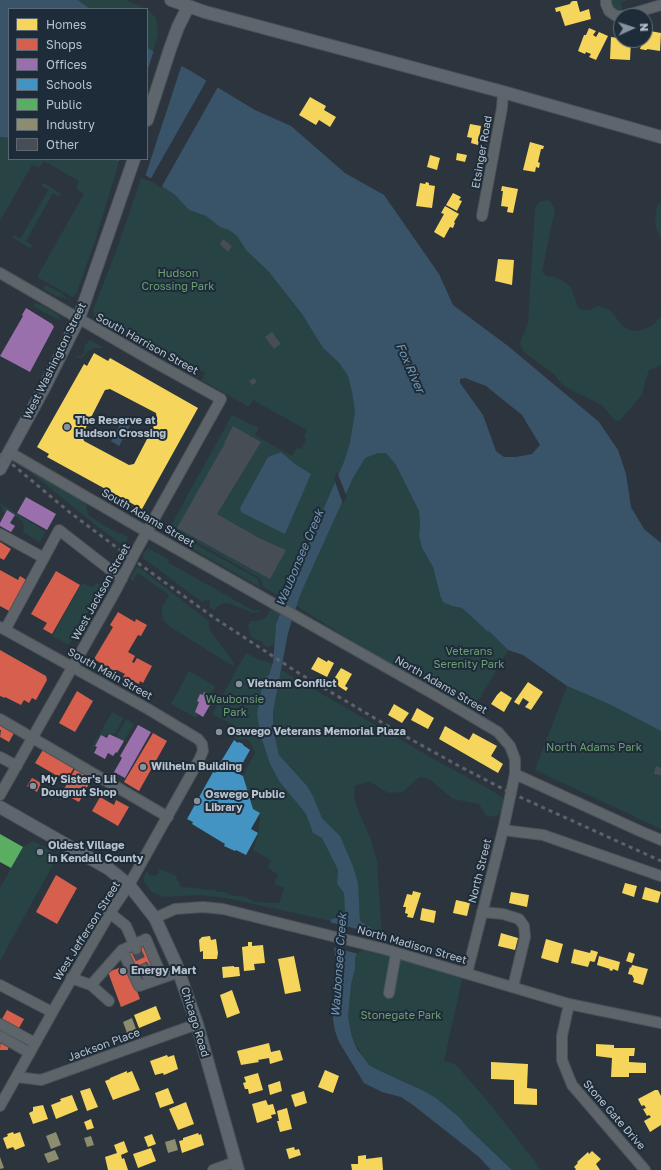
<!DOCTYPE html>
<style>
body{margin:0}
#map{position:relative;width:661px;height:1170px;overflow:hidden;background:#2c353d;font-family:"Golos Text",sans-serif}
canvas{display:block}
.legend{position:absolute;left:8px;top:8px;width:140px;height:152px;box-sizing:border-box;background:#1e2c39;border:1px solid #5b6874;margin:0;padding:5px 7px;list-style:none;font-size:12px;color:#b7c2cd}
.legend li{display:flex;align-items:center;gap:8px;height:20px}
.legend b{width:20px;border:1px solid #5b6874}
.north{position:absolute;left:613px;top:8px;width:40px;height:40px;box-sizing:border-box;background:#1e2c39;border:1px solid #5b6874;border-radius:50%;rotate:87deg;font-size:11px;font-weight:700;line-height:16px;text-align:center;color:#b7c2cd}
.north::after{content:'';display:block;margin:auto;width:14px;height:18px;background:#86919b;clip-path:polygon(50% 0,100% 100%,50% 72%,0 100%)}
</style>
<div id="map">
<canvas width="661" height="1170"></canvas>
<ul class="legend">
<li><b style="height:11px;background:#f6d55c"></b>Homes</li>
<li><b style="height:11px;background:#d6604d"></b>Shops</li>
<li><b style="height:11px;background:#9970ab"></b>Offices</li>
<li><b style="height:11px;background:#4393c3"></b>Schools</li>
<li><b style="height:11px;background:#5aae61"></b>Public</li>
<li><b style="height:11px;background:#8c8c6e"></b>Industry</li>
<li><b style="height:11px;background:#464d54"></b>Other</li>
</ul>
<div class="north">N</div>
</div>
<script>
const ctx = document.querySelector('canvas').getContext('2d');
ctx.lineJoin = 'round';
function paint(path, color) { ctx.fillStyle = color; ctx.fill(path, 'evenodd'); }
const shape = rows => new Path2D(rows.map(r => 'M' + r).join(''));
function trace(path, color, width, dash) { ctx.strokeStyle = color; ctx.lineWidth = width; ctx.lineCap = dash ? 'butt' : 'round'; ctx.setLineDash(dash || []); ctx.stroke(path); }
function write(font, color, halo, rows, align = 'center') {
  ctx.font = font + ' "Golos Text",sans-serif'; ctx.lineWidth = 4; ctx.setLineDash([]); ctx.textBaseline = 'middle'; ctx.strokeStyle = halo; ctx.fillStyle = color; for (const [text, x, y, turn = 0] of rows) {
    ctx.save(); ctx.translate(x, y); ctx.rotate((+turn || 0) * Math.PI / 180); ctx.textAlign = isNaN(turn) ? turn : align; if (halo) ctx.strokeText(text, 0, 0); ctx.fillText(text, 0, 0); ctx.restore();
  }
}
paint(shape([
 [78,0,127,0,148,10,156,18,158,34,153,52,147,48,147,9,90,9],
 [611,0,629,0,621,2,623,10,620,11,613,7],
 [0,137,9,138,9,159,113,159,119,162,95,241,77,292,73,297,37,277,84,194,76,189,79,181,44,161,39,168,32,165,0,221],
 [141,178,157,183,175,195,189,210,206,216,220,227,229,230,237,236,246,250,269,272,302,314,323,348,339,364,348,376,352,392,355,412,396,465,419,511,420,525,419,536,422,548,433,567,440,595,452,606,462,608,487,631,490,632,508,650,473,710,360,646,298,607,263,587,260,578,170,527,232,415,259,428,255,435,292,456,297,448,301,449,306,439,304,436,307,430,253,400,249,406,247,406,203,381,202,380,205,373,146,341,143,346,141,346,98,322,94,318,93,310,118,246],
 [281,452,295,464,268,457],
 [44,183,60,193,61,194,59,196,53,193,26,241,32,245,32,247,29,248,12,237,14,235,21,238,48,190,42,186,42,184],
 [549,200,555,209,542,272,547,276,552,276,567,283,571,288,578,307,582,310,588,310,599,306,606,308,613,313,622,326,632,331,643,330,653,325,661,316,661,365,649,370,645,382,642,395,619,421,615,420,610,415,602,405,567,388,561,383,554,374,524,352,521,347,520,343,528,323,535,207,539,202],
 [661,203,661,238,656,229,655,222,656,210,658,205],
 [45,285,61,293,67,299,56,296,43,289],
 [35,303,39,305,40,304,57,314,60,317,59,320,33,306],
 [90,340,104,348,95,348,89,350,83,357,79,358,76,357,76,355,81,356,84,353,85,345],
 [20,465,25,466,85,501,89,516,119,534,121,533,128,537,124,549,121,544,98,527,33,474],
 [0,503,46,532,40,542,23,532,24,526,22,521,15,515,7,510,4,514],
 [169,529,258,579,261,588,166,534],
 [148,548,168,559,169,563,254,611,259,610,261,612,253,613,231,604,225,603,220,605,214,610,209,607,210,601,206,599,202,602,143,558,143,554],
 [137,566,209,621,209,628,211,632,234,663,233,666,169,626,163,620,162,613,162,607,169,595,138,573,134,578,135,579,134,582,131,580,130,578],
 [82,583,92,587,97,583,103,586,69,645,52,636],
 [272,608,280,613,276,624,274,644,269,647,267,647,261,641,254,639,250,635,248,625,251,621,257,621,266,617],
 [246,653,259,660,263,660,272,664,269,675,264,678,262,687,257,714,260,734,270,764,279,781,306,814,313,833,322,838,338,870,337,884,344,893,345,912,343,917,331,919,331,921,226,898,199,895,164,897,152,892,144,882,144,877,146,871,150,875,154,876,159,873,159,869,175,875,181,887,197,888,207,890,215,889,216,892,224,892,230,895,246,897,255,902,279,903,284,888,274,884,278,875,267,867,271,861,261,854,253,850,258,836,260,813,253,809,243,776,255,753,250,741,246,739,238,740,235,739,234,730,235,726,212,714],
 [281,670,432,758,489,789,503,798,504,803,502,810,498,815,490,817,486,815,479,804,453,799,429,779,422,777,419,777,403,792,388,793,369,781,355,786,354,796,359,813,371,839,377,861,382,935,375,934,374,930,360,921,358,883,353,866,340,836,322,818,313,796,279,755,273,728,273,712],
 [189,671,215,686,210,696,204,693,203,695,200,694,197,701,199,702,195,712,198,714,196,718,171,704],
 [567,686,609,704,661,731,661,829,535,770],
 [112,712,124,718,115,734,108,733,105,737,101,735,91,752,90,751],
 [126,719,134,724,124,741,116,737],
 [33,841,51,851,56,859,0,961,0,888,23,847],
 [362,948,463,975,444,1061,455,1064,486,1099,534,1160,540,1170,512,1170,469,1129,459,1117,436,1098,408,1083,376,1069,369,1065,363,1057,352,1037,348,1017,351,985,355,969,355,958,357,951]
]), '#284344');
paint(shape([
 [0,0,78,0,90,9,9,9,9,138,0,137],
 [147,48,189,70,255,110,291,126,345,173,384,195,439,274,453,305,508,346,599,422,618,450,626,474,631,507,644,529,661,543,661,731,609,704,567,686,523,655,508,650,490,632,487,631,462,608,452,606,443,602,440,595,433,567,422,548,419,536,420,525,419,511,396,465,386,453,378,453,365,458,353,478,300,595,288,633,273,712,273,728,279,755,307,786,313,796,322,818,340,836,353,866,358,883,360,921,374,930,375,934,371,944,358,951,355,958,355,969,351,985,348,1017,352,1037,357,1049,369,1065,376,1069,422,1090,436,1098,459,1117,469,1129,512,1170,491,1170,479,1157,413,1105,401,1097,382,1092,364,1083,339,1042,335,1031,333,1020,336,961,330,924,331,919,343,917,345,912,344,893,337,884,338,870,322,838,313,833,306,814,279,781,270,764,260,734,257,714,262,687,264,678,269,675,273,662,276,624,295,574,344,462,350,443,355,412,352,392,348,376,339,363,323,348,302,314,269,272,246,250,237,236,229,230,220,227,206,216,189,210,175,195,141,172,113,159,147,159],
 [465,378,486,386,522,415,540,445,532,454,516,457,504,457,496,451,483,415,460,383,460,379],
 [122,421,130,426,119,446,111,441],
 [281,452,295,464,311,474,285,534,241,512,240,508,268,457]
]), '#395369');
paint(shape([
 [154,50,182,64,145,177,118,163,119,159,147,159,147,72],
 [208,78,219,85,161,188,150,180],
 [337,472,347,497,343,504,334,479],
 [329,922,377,934,373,946,363,950,359,952,359,954,332,947]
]), '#2c353d');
paint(shape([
 [573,1,577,1,580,12,589,9,591,19,565,26,560,11,556,12,555,8,570,4,571,2],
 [589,28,596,31,593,35,596,37,599,32,608,36,596,60,589,57,591,54,586,52,585,54,578,51,584,35,586,35],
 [645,30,661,33,660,51,647,49,647,50,645,50,640,49,641,46,636,45,637,40,645,40],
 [611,37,618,38,621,40,631,40,630,60,610,59],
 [310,97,326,106,324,110,336,117,330,127,319,120,316,125,299,115],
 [470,124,481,126,478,145,471,143,472,138,467,137],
 [530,142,544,146,543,149,541,149,538,162,540,163,539,168,536,167,535,172,523,170],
 [457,153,467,155,465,162,456,160],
 [430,155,440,158,437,170,427,167],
 [426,182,429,183,429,185,435,186,432,208,416,206,420,183,425,184],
 [502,186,518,189,513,213,507,212,508,207,501,206,503,191,501,191],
 [453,193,461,197,459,200,462,201,457,211,446,205],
 [445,206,459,214,454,222,455,223,453,228,450,227,444,238,434,232,444,214,441,213],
 [498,259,514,260,512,285,495,281],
 [94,353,108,361,110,358,198,408,142,509,47,457,49,454,37,447,84,364,87,366],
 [110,389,156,413,157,420,134,464,129,465,84,441,82,435,105,390],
 [318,657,327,662,328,660,334,663,327,677,311,669],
 [341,668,352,674,345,686,348,688,346,691,332,682],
 [528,682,543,692,531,710,525,707,529,702,523,698,519,705,514,702],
 [501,691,512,698,504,712,491,704,497,695],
 [394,704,409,713,402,723,388,715],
 [417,708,434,718,428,729,411,720],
 [445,726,469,740,473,733,497,746,491,756,503,764,498,773,439,739],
 [625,883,637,886,634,897,622,893],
 [645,887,661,892,658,903,642,899],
 [413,891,421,893,413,918,407,917,408,914,405,913,406,907,403,907,407,894,412,895],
 [511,892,529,895,527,907,509,903],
 [456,900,470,903,467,916,453,913],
 [422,908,436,911,434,923,420,920],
 [501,933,518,938,515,950,498,946],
 [210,936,211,940,216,939,218,953,217,959,203,959,203,951,200,952,199,940,202,937],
 [546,939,563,944,558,963,541,958],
 [248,942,252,942,252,946,263,945,265,963,254,964,255,970,244,971,242,947,248,946],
 [574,949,590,953,591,950,598,952,595,961,594,962,590,961,588,967,571,963],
 [629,952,635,954,632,963,626,961],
 [294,956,301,991,285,994,278,959],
 [599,956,620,962,618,971,613,969,612,971,609,970,610,969,597,965],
 [632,965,648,969,643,985,633,982,634,979,632,975,628,974,630,967,631,968],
 [234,966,234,967,239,967,240,976,223,978,222,967],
 [232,990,240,1013,227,1018,220,995],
 [156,1006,161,1019,139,1028,134,1015],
 [269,1043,271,1052,280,1050,283,1060,270,1064,269,1058,258,1060,259,1062,241,1065,237,1051],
 [596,1044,614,1045,614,1048,635,1048,634,1056,629,1056,629,1062,646,1063,646,1073,629,1073,629,1077,611,1077,612,1058,596,1056],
 [167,1055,168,1057,174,1055,178,1069,164,1075,163,1073,155,1075,150,1061],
 [491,1062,528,1064,527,1088,537,1089,537,1105,514,1104,514,1080,491,1079],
 [325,1070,339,1076,333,1093,318,1087],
 [127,1071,127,1073,132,1071,140,1090,113,1100,105,1081,110,1079,110,1078],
 [258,1073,263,1090,249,1094,248,1089,245,1089,243,1083,246,1082,244,1077],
 [280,1081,282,1091,270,1095,268,1085],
 [90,1088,98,1107,87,1111,80,1091],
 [168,1088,174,1103,160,1108,155,1093],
 [655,1090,658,1090,661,1096,661,1125,650,1132,644,1121,651,1117,649,1115,647,1116,643,1109,646,1108,644,1105,642,1106,641,1105,638,1099],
 [304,1091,307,1103,295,1107,291,1095],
 [72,1095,78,1110,56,1119,51,1105,61,1101,60,1099],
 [266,1100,268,1105,273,1104,276,1114,271,1115,272,1118,257,1123,252,1104],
 [186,1102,194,1124,178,1130,169,1109],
 [43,1105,48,1119,33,1124,29,1113,33,1111,33,1107],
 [287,1108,292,1129,280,1132,277,1121,279,1121,277,1111],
 [91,1119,94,1128,87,1130,84,1122],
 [13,1132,14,1134,20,1132,25,1146,15,1150,13,1147,7,1149,3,1138,8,1136,7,1134],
 [198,1133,199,1135,201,1134,204,1145,182,1153,179,1141,183,1140,183,1138],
 [152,1134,156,1144,148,1147,144,1137],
 [124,1141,128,1152,121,1155,122,1159,124,1158,128,1170,108,1170,105,1157,117,1153,114,1145],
 [294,1147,295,1150,299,1149,301,1155,289,1159,286,1149],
 [151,1148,156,1161,138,1168,133,1154],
 [592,1151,601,1159,596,1164,600,1170,575,1170,576,1169,574,1167,578,1163,577,1162,588,1152,589,1154],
 [366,1155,366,1159,382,1157,383,1170,352,1170,351,1164,358,1164,358,1156]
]), '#f6d55c');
paint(shape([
 [0,542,11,549,4,560,0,558],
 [0,570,18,580,20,576,28,581,11,612,0,606],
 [56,571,80,585,52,634,43,629,47,623,31,614],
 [118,612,135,622,136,619,147,625,141,636,138,635,128,652,135,656,132,662,134,663,137,658,152,666,143,683,140,681,139,684,133,681,132,682,123,677,125,674,117,670,116,672,94,659,113,627,110,625],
 [0,650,46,676,47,680,36,700,32,698,29,703,24,700,21,705,5,697,5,698,0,696],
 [77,691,93,701,75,732,59,723],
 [0,722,14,733,9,742,0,737,1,730,0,730],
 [153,733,167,741,139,791,124,782],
 [44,748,75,766,66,781,35,763],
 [75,769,92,778,79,802,62,793],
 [32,778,41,783,37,792,27,786],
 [100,797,114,805,116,800,129,807,118,826,92,811],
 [56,875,77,888,57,924,36,912],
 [147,945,155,964,135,973,127,954],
 [127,965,140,999,121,1007,108,972],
 [7,1010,24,1019,19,1028,10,1024,8,1050,0,1050,2,1019]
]), '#d6604d');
paint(shape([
 [26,308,52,324,54,327,30,372,0,356,23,316,22,315],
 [26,497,56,514,47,530,17,513],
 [7,510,15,515,10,523,15,526,11,532,0,526,0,523],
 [204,692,214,698,203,717,195,712,199,702,197,701,200,694,203,695],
 [138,725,151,732,125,778,114,772,122,758,120,756],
 [109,734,124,741,117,753,116,752,113,756,108,753,105,759,94,753,97,747,95,746,101,735,107,738]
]), '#9970ab');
paint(shape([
 [234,740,238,743,239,742,243,744,243,745,250,750,237,773,243,776,253,809,260,813,251,829,258,833,246,855,236,850,235,851,224,846,225,844,192,824,193,822,187,819,213,772,215,773,216,771,214,770,218,762,220,763]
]), '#4393c3');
paint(shape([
 [0,834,23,847,11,868,0,862]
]), '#5aae61');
paint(shape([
 [132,1018,136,1029,127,1033,123,1022],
 [56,1132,61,1145,51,1149,46,1136],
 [91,1136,94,1145,87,1147,84,1138],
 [175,1139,178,1150,168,1153,165,1142],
 [55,1150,59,1159,48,1163,44,1154],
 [0,1157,4,1168,0,1169]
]), '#8c8c6e');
paint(shape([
 [223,239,232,246,228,252,220,244],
 [272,332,281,344,274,349,265,337],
 [254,378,257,382,252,385,249,381],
 [233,426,261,442,217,514,259,538,286,550,270,579,177,528,225,443,224,443],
 [656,766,661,768,661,775,654,774]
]), '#464d54');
trace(shape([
 [136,950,145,969]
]), '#414a53', 10, [10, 5]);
const minor = shape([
 [606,0,606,4,609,11,616,16,624,16,661,5],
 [482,216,502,108,503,92],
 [0,273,154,362,221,399,135,553,115,592,0,795],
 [9,452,147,532,437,696,498,732,510,746,515,759,515,774,503,830,467,973],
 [0,534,44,558],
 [0,627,148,709,198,739,202,744,203,751,199,760,129,885,110,913,57,1004,0,1106],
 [5,630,59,530,122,579],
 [0,719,168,817],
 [0,757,17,766],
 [515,774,642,832,661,840],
 [503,830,543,835,661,876],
 [482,912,503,914,519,919,524,926,525,937,513,987],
 [110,913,126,926,136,949],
 [155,918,175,909,203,907,223,909,384,949,569,1004,661,1023],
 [122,950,139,986,179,972],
 [145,969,150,982],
 [71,978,91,985],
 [0,985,52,1012],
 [389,993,396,953],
 [109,1001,91,985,122,950,146,939,162,977],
 [569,1004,562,1036,562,1060,572,1085,645,1170],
 [0,1024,35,1043],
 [0,1036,30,1053],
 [17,1077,41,1080,197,1024],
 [213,1170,235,1162]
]);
const major = shape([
 [171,0,205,12,503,92,661,137],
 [147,120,170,49,178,27,188,7],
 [0,469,43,390,79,318,134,159],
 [0,807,109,869,129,885,155,918,176,964,197,1024,238,1170]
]);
trace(minor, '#4b5157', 12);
trace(major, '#4a5259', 14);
trace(minor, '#5d646a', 10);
trace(major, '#5f656c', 12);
trace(shape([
 [0,454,68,511,124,553,213,617,297,672,403,735,459,766,511,793,661,861]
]), '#5b6268', 3, [4, 4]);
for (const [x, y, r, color] of [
 [67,427,4,"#86919b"],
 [239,684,4,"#86919b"],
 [219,732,4,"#86919b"],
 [143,767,4,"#86919b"],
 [33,786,4,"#86919b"],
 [197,801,4,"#86919b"],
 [40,852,4,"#86919b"],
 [123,971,4,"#86919b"]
]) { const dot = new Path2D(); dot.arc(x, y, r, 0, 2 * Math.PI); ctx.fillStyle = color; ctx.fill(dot); trace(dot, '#1e2c39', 1.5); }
write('11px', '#b7c2cd', '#1e2c39', [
 ["Etsinger Road",482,152,-80],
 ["South Harrison Street",147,344,29],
 ["West Washington Street",55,361,-64],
 ["South Adams Street",148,518,30],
 ["West Jackson Street",101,592,-61],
 ["South Main Street",110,674,29],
 ["North Adams Street",441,685,30],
 ["North Street",480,871,-76],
 ["West Jefferson Street",87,931,-58],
 ["North Madison Street",412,945,16],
 ["Chicago Road",195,1022,73],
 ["Jackson Place",104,1045,-20],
 ["Stone Gate Drive",614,1115,49]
]);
write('11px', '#6d9f72', '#1e2c39', [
 ["Hudson",178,274],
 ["Crossing Park",178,287],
 ["Veterans",469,652],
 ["Serenity Park",469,665],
 ["Waubonsie",235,700],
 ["Park",235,713],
 ["North Adams Park",594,748],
 ["Stonegate Park",401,1016]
]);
write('bold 11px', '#b7c2cd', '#1e2c39', [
 ["The Reserve at",75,421],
 ["Hudson Crossing",75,434],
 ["Vietnam Conflict",247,684],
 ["Oswego Veterans Memorial Plaza",227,732],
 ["Wilhelm Building",151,767],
 ["My Sister's Lil",41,780],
 ["Dougnut Shop",41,793],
 ["Oswego Public",205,795],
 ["Library",205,808],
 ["Oldest Village",48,846],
 ["in Kendall County",48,859],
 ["Energy Mart",131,971]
], 'left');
write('italic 12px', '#7596b1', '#1e2c39', [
 ["Fox River",410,368,66],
 ["Waubonsee Creek",300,558,-67],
 ["Waubonsee Creek",339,965,-86]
]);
</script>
